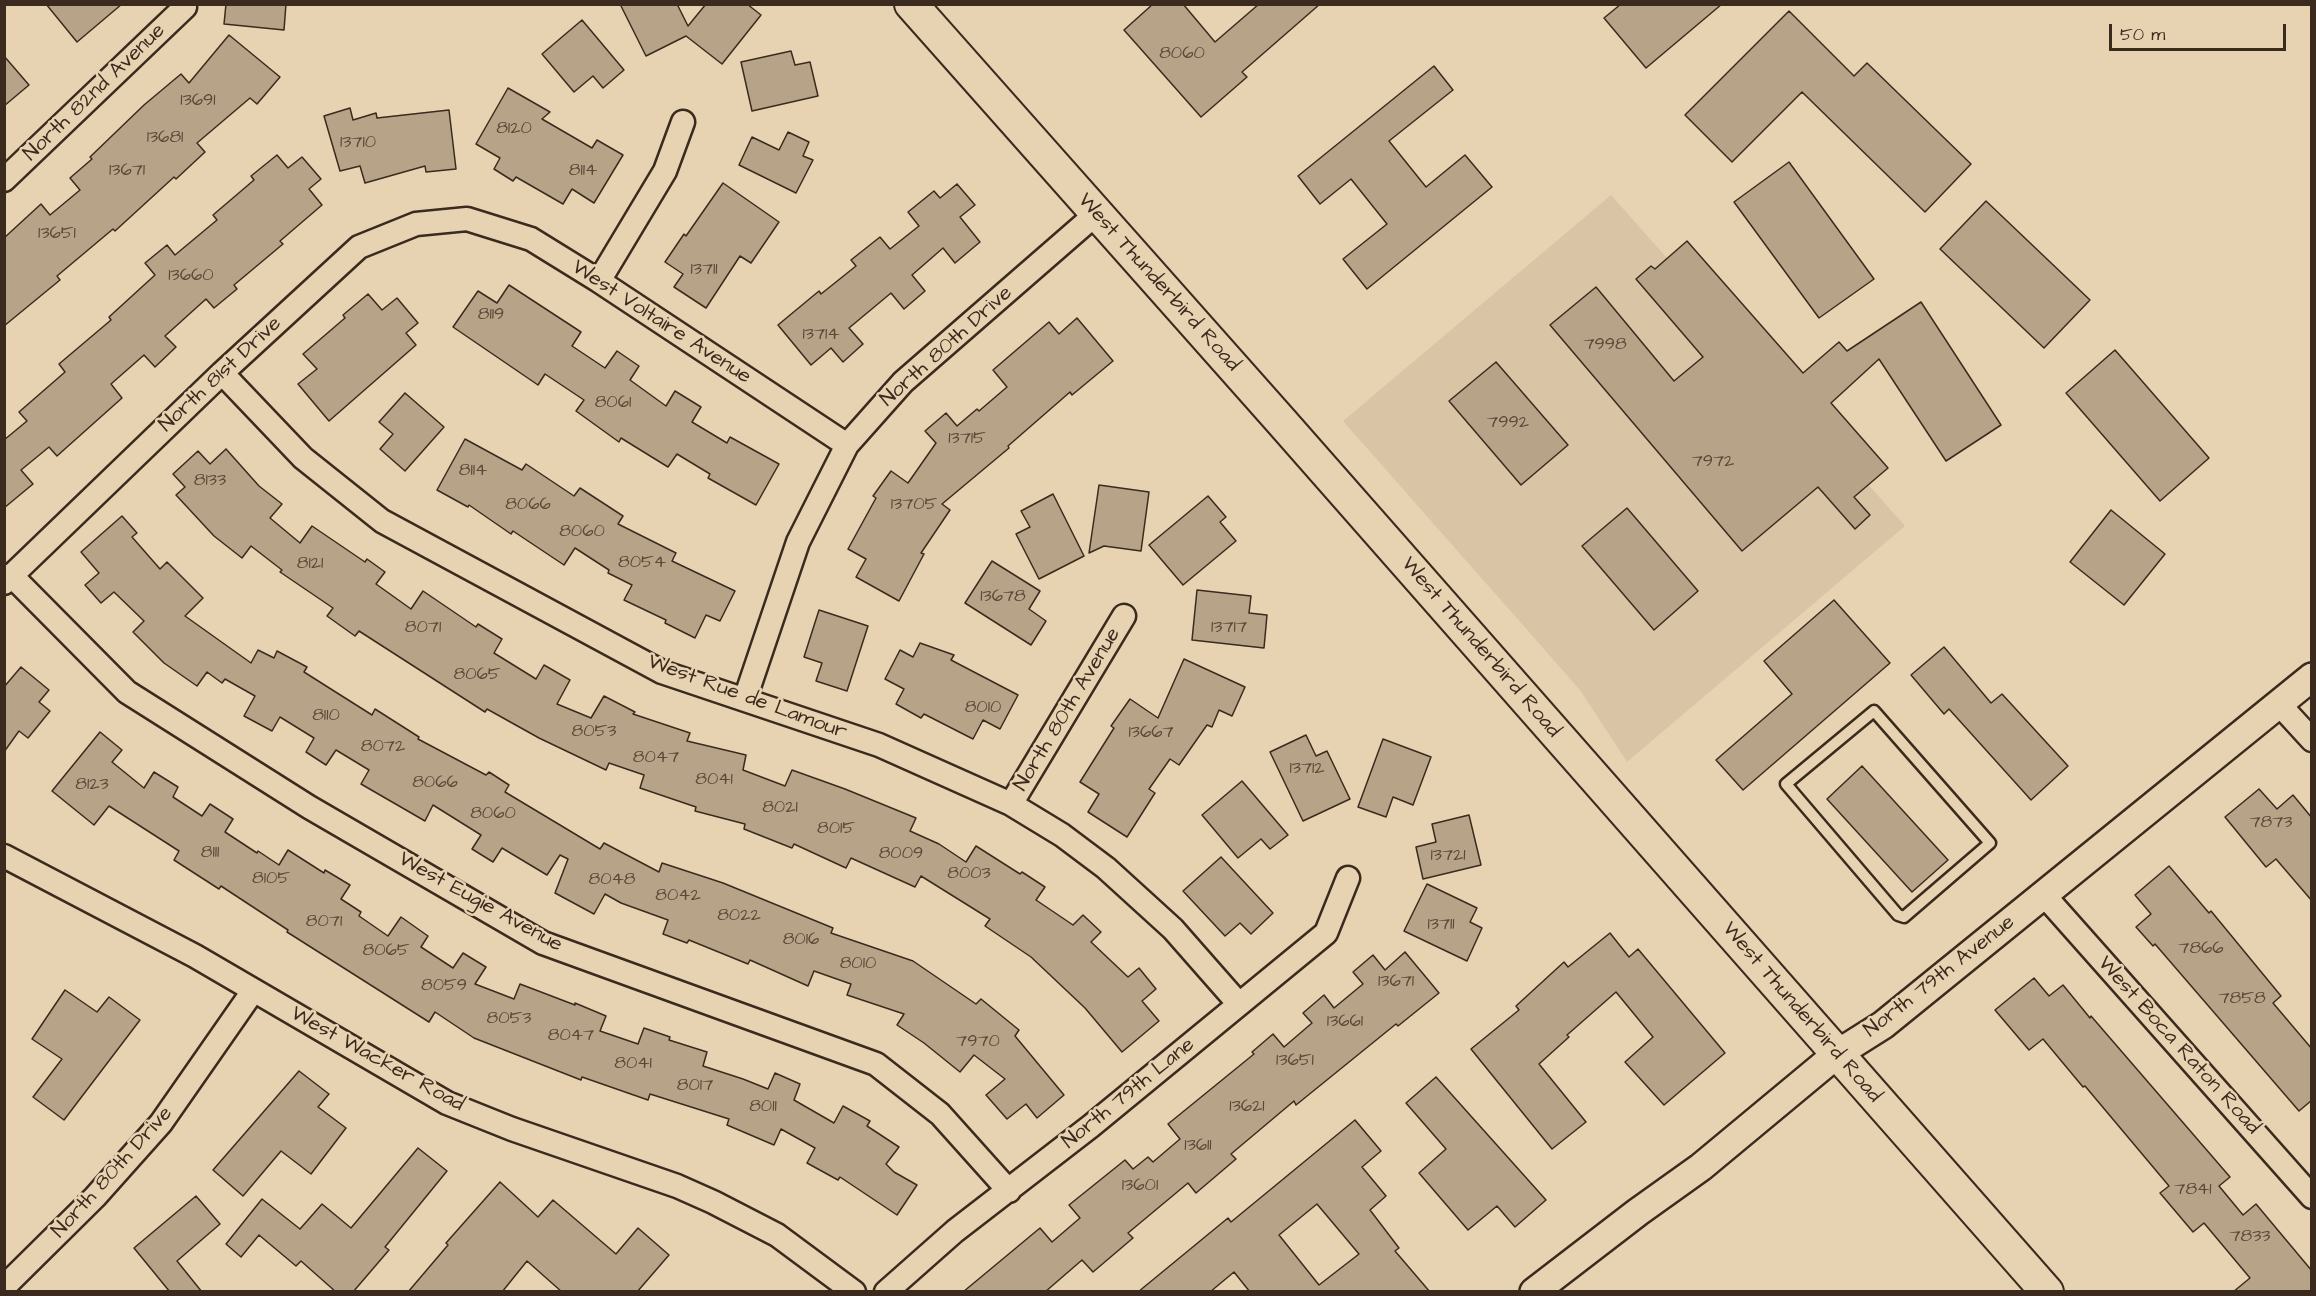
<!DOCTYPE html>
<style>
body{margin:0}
#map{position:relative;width:2316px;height:1296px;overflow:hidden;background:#e7d3b2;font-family:"Architects Daughter",sans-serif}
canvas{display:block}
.frame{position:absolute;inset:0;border:6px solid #3b2a1e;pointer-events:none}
.scale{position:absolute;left:2109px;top:24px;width:177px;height:27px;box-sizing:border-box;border:3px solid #3b2a1e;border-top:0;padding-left:8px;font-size:18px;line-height:21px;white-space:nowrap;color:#3b2a1e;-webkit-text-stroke:4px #e7d3b2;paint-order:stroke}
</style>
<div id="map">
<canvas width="2316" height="1296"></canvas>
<div class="frame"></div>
<div class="scale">50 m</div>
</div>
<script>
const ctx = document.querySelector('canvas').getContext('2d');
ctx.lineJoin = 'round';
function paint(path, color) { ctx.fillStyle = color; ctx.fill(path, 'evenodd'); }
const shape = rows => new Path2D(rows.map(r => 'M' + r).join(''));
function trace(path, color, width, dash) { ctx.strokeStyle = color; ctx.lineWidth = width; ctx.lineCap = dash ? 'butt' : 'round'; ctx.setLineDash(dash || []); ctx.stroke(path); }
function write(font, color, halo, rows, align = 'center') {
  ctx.font = font + ' "Architects Daughter",sans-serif'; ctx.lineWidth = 5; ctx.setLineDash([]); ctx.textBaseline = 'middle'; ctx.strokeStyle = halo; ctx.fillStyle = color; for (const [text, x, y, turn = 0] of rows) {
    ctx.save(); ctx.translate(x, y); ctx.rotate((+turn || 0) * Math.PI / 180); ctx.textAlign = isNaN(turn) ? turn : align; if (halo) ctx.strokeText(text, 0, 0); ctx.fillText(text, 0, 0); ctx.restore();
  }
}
paint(shape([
 [1611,195,1905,526,1627,762,1580,690,1343,421]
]), '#d9c5a5');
const building = shape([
 [46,4,122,4,77,42,46,4],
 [226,4,286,4,284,30,224,24,226,4],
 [620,4,677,4,688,26,706,4,747,4,761,15,722,64,686,36,646,56,620,4],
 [1153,4,1183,4,1215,42,1259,4,1320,4,1242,72,1247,77,1201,117,1124,30,1153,4],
 [1621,4,1722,4,1646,68,1604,18,1621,4],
 [1789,11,1854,76,1867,63,1971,164,1925,212,1802,92,1732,162,1685,115,1789,11],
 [582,20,624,70,603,88,593,76,574,92,542,54,582,20],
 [229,35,280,77,257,104,250,98,197,143,205,152,176,179,174,177,115,231,113,229,57,276,60,280,4,326,4,238,41,204,50,215,80,190,70,178,92,159,90,157,144,105,181,74,189,83,229,35],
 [791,51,795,65,810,62,818,96,752,111,741,62,791,51],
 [4,56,29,85,4,106,4,56],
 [1434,66,1453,90,1389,141,1426,187,1465,155,1492,187,1367,289,1343,259,1387,224,1351,179,1320,204,1298,176,1434,66],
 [508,88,550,112,542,119,592,148,597,140,623,155,594,203,572,189,563,204,516,177,513,181,494,169,500,158,476,144,508,88],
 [350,108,353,120,376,113,377,118,449,110,456,169,426,172,425,166,365,183,360,166,340,171,324,116,350,108],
 [788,132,809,142,803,156,813,160,796,193,739,165,752,137,779,150,788,132],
 [277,155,288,168,302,157,321,179,309,189,322,205,280,241,283,244,234,285,237,289,214,308,206,299,165,336,176,347,155,367,144,355,111,384,122,398,57,456,49,447,21,470,33,484,4,508,4,440,27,421,19,412,65,372,59,364,111,320,109,317,155,275,145,263,167,245,175,255,217,220,213,215,254,180,251,176,277,155],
 [1789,162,1874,279,1819,318,1734,202,1789,162],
 [723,183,779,222,751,263,740,256,706,308,674,287,683,274,665,262,684,234,686,236,723,183],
 [957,184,975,205,960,217,980,242,955,263,943,248,912,275,925,291,904,309,891,293,849,328,863,344,843,362,831,348,811,365,778,325,819,291,821,294,856,266,851,260,880,237,890,249,919,226,908,212,934,191,940,198,957,184],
 [1986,201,2090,300,2044,348,1940,249,1986,201],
 [1687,241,1803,373,1839,342,1847,351,1921,302,2001,425,1946,461,1879,359,1831,403,1888,468,1854,497,1870,515,1855,529,1818,487,1742,551,1550,325,1596,287,1674,381,1703,357,1636,279,1651,266,1655,269,1687,241],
 [509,285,581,332,572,346,605,368,617,351,639,366,630,380,666,406,675,391,701,407,692,422,727,443,730,437,779,464,756,505,708,478,710,474,677,454,668,467,621,438,619,442,576,411,584,400,545,374,538,385,453,327,478,291,497,303,509,285],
 [368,294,382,310,397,298,418,323,406,333,416,345,329,421,298,384,317,369,303,354,345,318,343,315,368,294],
 [1077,318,1113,361,1072,395,1070,392,1008,446,1009,448,942,504,950,510,921,553,924,554,899,601,856,577,866,559,848,549,876,498,873,496,891,471,908,483,936,443,925,431,946,413,957,426,977,409,979,411,1007,387,993,370,1049,322,1059,334,1077,318],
 [2115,350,2209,458,2160,501,2066,393,2115,350],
 [1496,362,1568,445,1521,485,1449,401,1496,362],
 [405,393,444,427,405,471,380,449,393,434,379,422,405,393],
 [465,439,522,470,526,464,574,496,580,488,623,516,618,524,676,553,672,561,735,591,720,621,706,615,695,638,665,623,666,620,624,600,632,585,608,573,609,570,575,548,564,565,513,531,511,534,469,505,468,507,437,490,465,439],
 [226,449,259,486,282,504,270,518,300,543,312,526,365,562,367,559,385,572,376,584,411,609,423,591,476,627,478,624,502,639,494,653,536,679,544,665,570,680,557,704,591,718,604,696,635,712,633,714,690,733,687,741,746,755,743,770,785,786,792,770,845,789,916,818,910,831,939,844,966,862,976,846,1020,874,1022,872,1045,887,1036,900,1073,925,1083,915,1101,932,1091,942,1128,977,1139,968,1156,989,1142,1001,1159,1021,1122,1052,1085,1008,1031,957,985,926,990,919,921,876,915,887,851,858,846,868,794,844,792,848,744,829,745,824,695,811,696,807,640,788,644,775,609,763,606,770,539,738,487,709,485,712,359,631,355,636,327,616,333,608,280,572,282,570,251,546,242,558,214,536,176,495,185,487,173,474,198,451,210,464,226,449],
 [1099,485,1149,492,1141,551,1104,546,1089,553,1099,485],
 [1053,494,1084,556,1039,579,1016,534,1030,527,1021,511,1053,494],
 [1208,496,1226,517,1220,522,1236,541,1183,585,1149,545,1208,496],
 [1627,508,1698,591,1654,630,1582,546,1627,508],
 [2111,510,2165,554,2124,605,2070,562,2111,510],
 [122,516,137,533,132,537,160,569,167,562,203,598,185,616,251,663,258,650,274,658,277,651,307,667,304,672,372,715,375,709,419,737,418,739,486,775,489,772,509,785,505,792,600,849,604,843,659,872,662,863,723,883,833,928,831,933,913,961,976,1004,981,999,1019,1030,1015,1036,1064,1095,1037,1118,1026,1104,1007,1119,986,1095,1005,1079,974,1055,960,1072,924,1043,897,1025,904,1014,847,995,851,984,814,971,808,986,750,960,748,964,689,940,687,943,663,934,668,920,621,903,605,894,594,914,555,893,568,859,560,855,547,875,502,848,493,862,472,849,481,835,433,805,425,821,361,784,369,770,336,750,326,765,306,752,314,738,280,717,272,731,244,716,255,696,225,679,222,683,207,672,197,686,164,663,133,632,144,621,114,592,101,603,85,585,99,573,81,552,122,516],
 [992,561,1040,591,1029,609,1046,621,1031,645,965,603,992,561],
 [1197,590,1251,596,1249,613,1267,615,1264,648,1192,640,1197,590],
 [1834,600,1890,663,1743,790,1716,760,1792,694,1764,661,1834,600],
 [819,610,868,626,847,691,816,681,822,663,804,657,819,610],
 [920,643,954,655,951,660,1018,695,1000,729,983,720,973,739,924,714,921,718,896,704,904,689,885,679,900,650,913,657,920,643],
 [1944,647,1991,703,2002,694,2068,766,2031,800,1949,709,1944,714,1911,675,1944,647],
 [1184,659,1245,687,1232,716,1219,710,1212,727,1207,725,1179,765,1170,759,1149,789,1155,793,1127,837,1088,812,1099,794,1080,782,1114,728,1111,726,1130,699,1158,718,1184,659],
 [21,667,49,690,39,702,50,711,28,738,19,731,4,752,4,687,21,667],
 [100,732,122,750,112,762,144,788,154,772,178,787,173,797,202,816,210,804,233,819,225,832,257,853,258,851,279,865,288,850,324,873,325,870,350,885,341,899,361,912,359,916,388,936,401,917,428,936,421,947,453,968,463,953,486,967,475,984,514,999,520,984,575,1005,575,1003,606,1016,600,1031,638,1044,644,1028,670,1037,669,1040,707,1052,703,1066,743,1079,768,1089,775,1073,800,1084,794,1100,834,1123,843,1106,870,1121,867,1126,899,1147,886,1164,894,1172,917,1185,897,1215,840,1177,838,1180,807,1163,815,1148,781,1129,774,1145,727,1125,729,1119,650,1094,648,1100,582,1077,581,1080,474,1038,435,1012,429,1022,287,932,288,930,221,886,219,889,174,860,179,851,109,806,94,825,52,791,100,732],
 [1306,735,1316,756,1327,751,1350,799,1303,821,1270,752,1306,735],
 [1383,739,1431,757,1413,805,1393,797,1386,817,1358,807,1383,739],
 [1862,766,1948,860,1912,892,1827,799,1862,766],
 [1242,781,1288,835,1270,849,1261,839,1238,858,1202,815,1242,781],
 [2259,789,2277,809,2293,795,2312,818,2312,901,2276,859,2266,867,2225,817,2259,789],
 [1469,815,1481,865,1423,879,1416,847,1436,842,1432,824,1469,815],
 [1221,857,1273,913,1251,934,1240,923,1225,936,1183,891,1221,857],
 [2169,866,2209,913,2211,911,2281,996,2273,1003,2312,1049,2312,1100,2299,1111,2155,944,2153,946,2136,927,2151,914,2135,895,2169,866],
 [1427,884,1477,908,1470,922,1482,928,1467,961,1404,931,1427,884],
 [1610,933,1629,957,1638,949,1725,1053,1664,1105,1625,1062,1653,1037,1616,992,1567,1035,1569,1037,1539,1064,1586,1122,1552,1149,1471,1049,1519,1010,1516,1006,1564,962,1568,967,1610,933],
 [1405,952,1439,993,1398,1026,1396,1024,1296,1105,1294,1101,1231,1154,1236,1159,1196,1193,1188,1183,1128,1233,1133,1238,1093,1272,1082,1260,1045,1292,963,1292,1040,1228,1052,1242,1080,1218,1069,1205,1125,1160,1133,1169,1148,1157,1153,1162,1180,1139,1168,1124,1254,1054,1252,1052,1273,1034,1284,1047,1312,1023,1303,1013,1324,995,1334,1008,1363,984,1353,972,1373,955,1385,970,1405,952],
 [2034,978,2049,996,2063,985,2090,1018,2091,1016,2230,1177,2219,1186,2243,1215,2256,1204,2312,1271,2312,1292,2233,1292,2250,1278,2204,1223,2193,1232,2160,1193,2169,1186,2085,1086,2083,1087,2043,1039,2029,1050,1995,1010,2034,978],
 [65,990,97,1012,109,997,140,1020,64,1120,33,1097,62,1059,32,1039,65,990],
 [299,1071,329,1094,318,1107,346,1128,311,1174,281,1151,243,1196,213,1170,299,1071],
 [1436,1077,1546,1200,1515,1227,1497,1206,1468,1230,1419,1173,1446,1149,1406,1103,1436,1077],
 [1355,1120,1381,1151,1362,1167,1386,1196,1370,1210,1399,1248,1395,1251,1430,1292,1250,1292,1234,1272,1210,1292,1138,1292,1228,1218,1231,1222,1355,1120],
 [1317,1204,1359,1254,1319,1285,1279,1235,1317,1204],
 [418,1148,447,1171,385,1247,389,1250,353,1292,336,1292,301,1261,296,1266,259,1235,241,1257,226,1244,262,1199,300,1229,322,1204,351,1228,418,1148],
 [500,1182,538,1217,553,1200,616,1254,638,1228,669,1255,637,1292,562,1292,527,1261,502,1292,408,1292,448,1245,446,1243,500,1182],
 [196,1196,220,1224,177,1261,202,1292,170,1292,134,1248,196,1196]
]);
paint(building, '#b7a488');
trace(building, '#3b2a1e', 1.5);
const service = shape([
 [1874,711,1990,843,1904,917,1898,915,1786,784,1874,711]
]);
const minor = shape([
 [4,180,185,7,183,4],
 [599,281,665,171,683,122],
 [222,373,303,458,382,521,662,672,879,745,1011,804,1062,835,1106,868,1173,929,1238,1003],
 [11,575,127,692,309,807,543,943,876,1064,940,1114,1009,1191],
 [4,583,222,373,359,247,416,224,467,219,531,239,599,281,847,445],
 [745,699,798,542,847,445,903,382,1096,214],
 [2279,704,2312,740],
 [1011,804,1124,616],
 [4,856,195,956,447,1103,512,1129,677,1186,713,1202,777,1235,854,1292],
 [2044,895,2312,1197],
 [4,1287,95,1197,161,1123,253,991],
 [886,1292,955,1231,1091,1126,1326,933,1348,878]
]);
const tertiary = shape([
 [1534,1292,1638,1212,1701,1167,1837,1054,1883,1025,2312,677]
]);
const secondary = shape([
 [911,4,1281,421,2047,1292]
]);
trace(service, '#3b2a1e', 15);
trace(minor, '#3b2a1e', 27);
trace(tertiary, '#3b2a1e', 32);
trace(secondary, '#3b2a1e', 36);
trace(service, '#e7d3b2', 10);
trace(minor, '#e7d3b2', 22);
trace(tertiary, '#e7d3b2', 27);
trace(secondary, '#e7d3b2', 32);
write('18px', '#5a4838', null, [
 ["8060",1182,54],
 ["13691",198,101],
 ["8120",514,129],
 ["13681",165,138],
 ["13710",358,143],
 ["13671",127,171],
 ["8114",583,171],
 ["13651",57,234],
 ["13711",704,270],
 ["13660",191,276],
 ["8119",491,315],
 ["13714",821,335],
 ["7998",1605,345],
 ["8061",613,403],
 ["7992",1508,423],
 ["13715",967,439],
 ["7972",1713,462],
 ["8114",473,471],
 ["8133",210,481],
 ["8066",528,505],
 ["13705",914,505],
 ["8060",582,532],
 ["8054",642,563],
 ["8121",310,564],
 ["13678",1003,597],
 ["8071",423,628],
 ["13717",1229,628],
 ["8065",477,675],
 ["8010",983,708],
 ["8110",326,716],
 ["8053",594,732],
 ["13667",1151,733],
 ["8072",383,747],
 ["8047",656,758],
 ["13712",1307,769],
 ["8041",714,780],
 ["8066",435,783],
 ["8123",92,785],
 ["8021",780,808],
 ["8060",493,814],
 ["7873",2271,823],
 ["8015",836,829],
 ["8111",210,853],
 ["8009",901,854],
 ["13721",1448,856],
 ["8003",969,874],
 ["8105",271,879],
 ["8048",612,880],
 ["8042",678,896],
 ["8022",739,916],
 ["8071",324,922],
 ["13711",1441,925],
 ["8016",801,940],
 ["7866",2201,949],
 ["8065",386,951],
 ["8010",858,964],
 ["13671",1396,982],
 ["8059",444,986],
 ["7858",2242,999],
 ["8053",509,1019],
 ["13661",1345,1022],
 ["8047",571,1036],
 ["7970",978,1042],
 ["13651",1295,1061],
 ["8041",633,1064],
 ["8017",695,1086],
 ["8011",763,1107],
 ["13621",1247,1107],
 ["13611",1198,1146],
 ["13601",1140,1186],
 ["7841",2193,1190],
 ["7833",2250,1237]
]);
write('21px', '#3b2a1e', '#e7d3b2', [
 ["North 82nd Avenue",95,93,-44],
 ["West Thunderbird Road",1158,283,48],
 ["West Voltaire Avenue",661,323,33],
 ["North 80th Drive",947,347,-42],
 ["North 81st Drive",221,375,-43],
 ["West Thunderbird Road",1480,648,49],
 ["West Rue de Lamour",747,698,20],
 ["North 80th Avenue",1068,710,-59],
 ["West Eugie Avenue",480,903,29],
 ["North 79th Avenue",1940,977,-38],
 ["West Thunderbird Road",1801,1013,49],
 ["West Boca Raton Road",2178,1046,48],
 ["West Wacker Road",377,1060,29],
 ["North 79th Lane",1129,1094,-39],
 ["North 80th Drive",113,1173,-48]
]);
</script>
